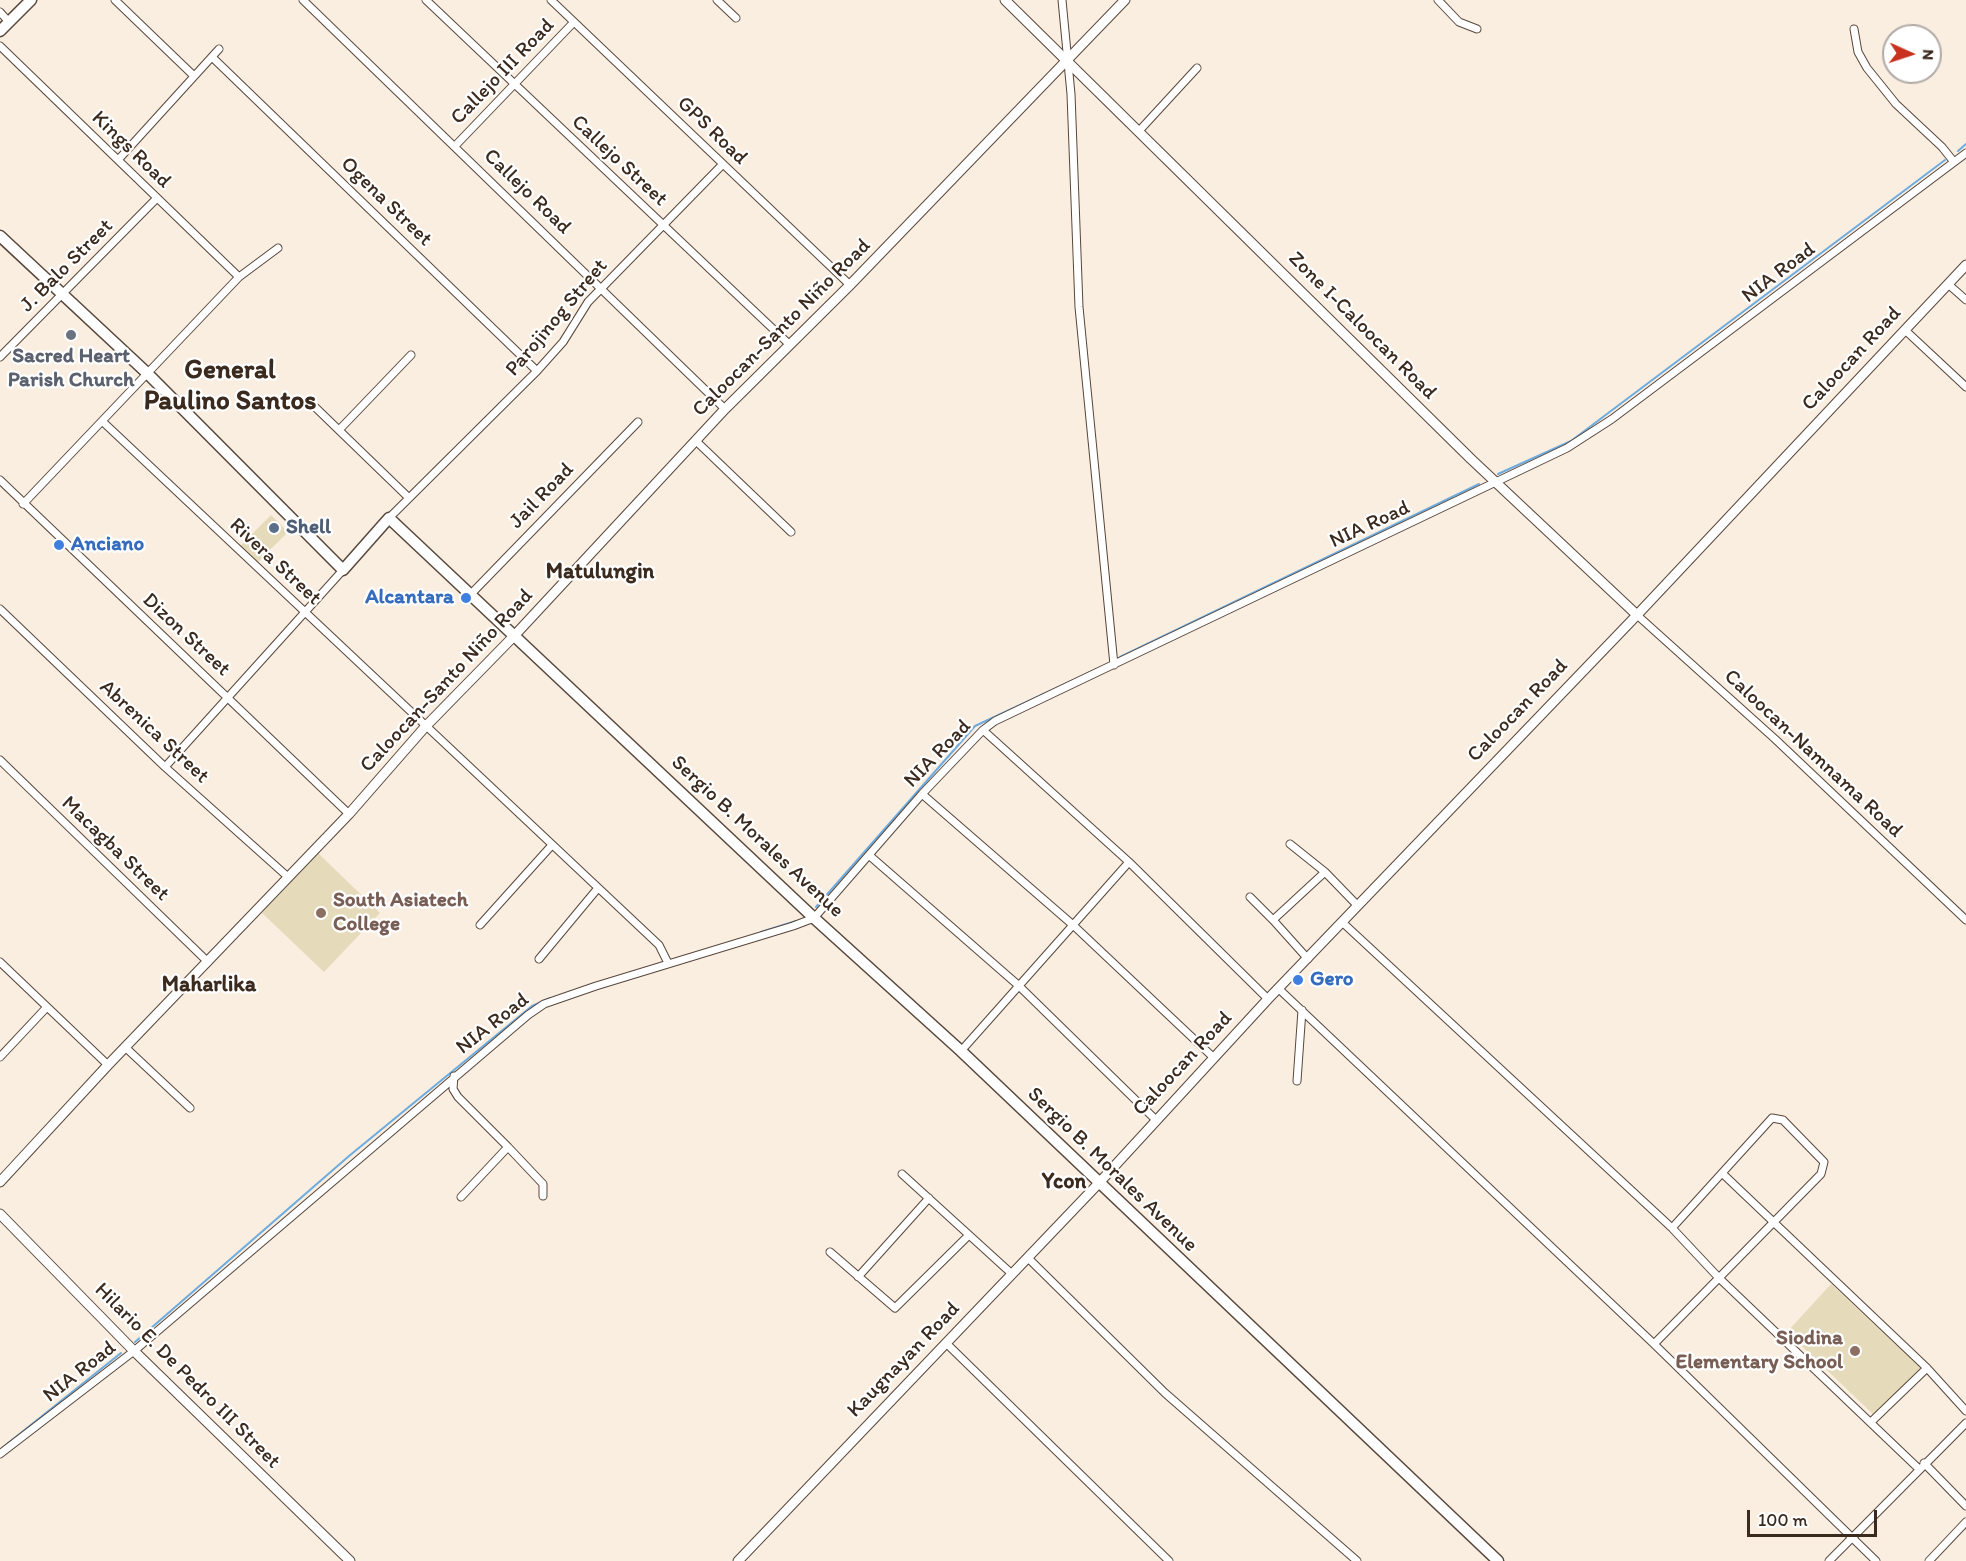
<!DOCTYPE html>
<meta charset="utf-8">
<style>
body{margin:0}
#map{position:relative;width:1966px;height:1561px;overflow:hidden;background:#faeee1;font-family:Itim,sans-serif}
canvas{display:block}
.north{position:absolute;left:1882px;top:24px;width:60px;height:60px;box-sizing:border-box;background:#fff;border:2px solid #b1aaa5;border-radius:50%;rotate:93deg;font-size:16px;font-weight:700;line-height:24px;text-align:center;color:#3b2a1e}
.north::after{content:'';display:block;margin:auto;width:21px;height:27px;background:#c8321e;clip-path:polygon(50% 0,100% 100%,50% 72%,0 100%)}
.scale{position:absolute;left:1747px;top:1510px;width:130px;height:27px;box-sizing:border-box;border:3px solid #3b2a1e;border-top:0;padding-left:8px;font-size:18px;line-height:21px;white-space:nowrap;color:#3b2a1e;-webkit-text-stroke:4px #fff;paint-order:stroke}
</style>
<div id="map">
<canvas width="1966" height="1561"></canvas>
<div class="north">N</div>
<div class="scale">100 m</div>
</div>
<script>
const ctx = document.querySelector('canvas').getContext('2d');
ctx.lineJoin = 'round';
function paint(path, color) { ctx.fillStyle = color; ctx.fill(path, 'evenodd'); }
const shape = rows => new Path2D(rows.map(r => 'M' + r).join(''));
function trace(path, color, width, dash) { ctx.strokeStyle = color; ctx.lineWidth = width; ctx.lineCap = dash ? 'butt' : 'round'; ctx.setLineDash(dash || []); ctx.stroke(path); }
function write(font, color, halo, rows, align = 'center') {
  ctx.font = font + ' Itim,sans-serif'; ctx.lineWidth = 4.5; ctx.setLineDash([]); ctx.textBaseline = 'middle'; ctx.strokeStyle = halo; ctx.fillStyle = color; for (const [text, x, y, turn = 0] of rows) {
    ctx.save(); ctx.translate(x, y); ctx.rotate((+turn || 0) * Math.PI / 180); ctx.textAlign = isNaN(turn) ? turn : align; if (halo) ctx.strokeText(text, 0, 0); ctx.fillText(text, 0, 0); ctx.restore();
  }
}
paint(shape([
 [271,515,288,532,256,564,239,547],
 [318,853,380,913,324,972,262,913],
 [1831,1284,1923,1370,1876,1417,1787,1332]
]), '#e5dbba');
trace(shape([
 [1958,151,1966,144],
 [1498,474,1571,441,1945,160],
 [1120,657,1479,484],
 [816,907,975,726,1097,669],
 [761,932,796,921],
 [135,1342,349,1156,532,1006,550,998],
 [2,1448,121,1353]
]), '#6dace0', 2);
const minor = shape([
 [115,0,194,76],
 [303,0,725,409],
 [426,0,790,345],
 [551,0,850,285],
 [717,0,736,18],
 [1062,0,1071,94,1079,307,1114,665],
 [1438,0,1459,22,1477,29],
 [0,12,9,22],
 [1854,29,1858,52,1867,68,1896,104,1942,147,1954,162],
 [0,46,239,277],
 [212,57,537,371],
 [1139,131,1197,68],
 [455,146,574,22],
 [118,160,219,49],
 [1948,284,1966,300],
 [1905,330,1966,387],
 [0,357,157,198],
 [315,407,408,497],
 [102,421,659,945,668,963],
 [339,430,411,355],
 [696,441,791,532],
 [0,480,349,814],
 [23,504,239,277,278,248],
 [389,518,537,371,563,342,588,302,723,164],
 [470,595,638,422],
 [0,609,165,767,288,877],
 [1637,615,1775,739,1966,920],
 [983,730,1129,862,1268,999],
 [0,760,208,962],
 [165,767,343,570],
 [922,794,1073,925,1214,1058],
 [1290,844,1325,872,1357,905],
 [870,856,1018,985,1156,1120],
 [1250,897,1273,920],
 [1342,922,1672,1228,1719,1278,1919,1469],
 [480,925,552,845],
 [539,959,598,888],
 [1308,959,1273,920,1325,872],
 [0,962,108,1065],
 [1280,990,1654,1344,1876,1561],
 [125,1047,190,1108],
 [961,1051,1129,862],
 [0,1057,47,1007],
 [454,1076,453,1089,458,1097,508,1147,461,1197],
 [1297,1081,1302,1010],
 [508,1147,543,1184,543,1196],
 [902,1174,1012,1274],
 [1723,1174,1927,1368,1966,1411],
 [830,1252,895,1308,969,1235],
 [1028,1258,1165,1393,1357,1561],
 [858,1277,929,1198],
 [946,1343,1169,1561],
 [1654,1344,1821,1174,1824,1162,1783,1120,1772,1118,1672,1228],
 [1871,1422,1927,1368],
 [0,1454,134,1351,528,1015,544,1004,596,986,793,926,814,918,922,794,983,730,995,721,1567,448,1612,419,1966,153],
 [1924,1463,1966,1506],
 [1829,1561,1966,1423],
 [1929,1561,1966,1522]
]);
const tertiary = shape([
 [1005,0,1471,459,1637,615],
 [0,1182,108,1065,349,814,425,727,514,636,725,409,850,285,1125,0],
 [0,1214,134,1351,350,1561],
 [738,1561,1098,1184,1268,999,1637,615,1966,265]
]);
const secondary = shape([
 [0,31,31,0]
]);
const primary = shape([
 [0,236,147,373,343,570,389,518,814,918,961,1051,1498,1561]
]);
trace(minor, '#58473b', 9);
trace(tertiary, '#58473b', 11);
trace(secondary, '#58473b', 13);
trace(primary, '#58473b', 13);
trace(minor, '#fff', 7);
trace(tertiary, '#fff', 9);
trace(secondary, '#fff', 10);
trace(primary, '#fff', 10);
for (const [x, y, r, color] of [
 [71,335,6,"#6b7280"],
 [274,528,6,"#5c6f8a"],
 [59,545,6,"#3f7fe0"],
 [466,598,6,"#3f7fe0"],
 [321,913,6,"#8d6e63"],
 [1298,980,6,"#3f7fe0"],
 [1855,1351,6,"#8d6e63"]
]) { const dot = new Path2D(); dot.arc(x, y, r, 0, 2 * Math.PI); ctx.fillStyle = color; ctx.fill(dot); trace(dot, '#fff', 2); }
write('21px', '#3b2a1e', '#fff', [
 ["Callejo III Road",503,72,-46],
 ["GPS Road",712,131,44],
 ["Kings Road",131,150,44],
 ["Callejo Street",619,161,43],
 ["Callejo Road",527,192,44],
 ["Ogena Street",386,202,44],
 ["J. Balo Street",67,266,-45],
 ["NIA Road",1779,273,-37],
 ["Parojinog Street",557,318,-50],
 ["Zone I-Caloocan Road",1362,326,45],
 ["Caloocan-Santo Niño Road",782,328,-45],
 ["Caloocan Road",1852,359,-47],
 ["Jail Road",542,496,-46],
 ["NIA Road",1370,525,-25],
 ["Rivera Street",275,562,43],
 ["Dizon Street",186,635,43],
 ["Caloocan-Santo Niño Road",447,681,-47],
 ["Caloocan Road",1518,711,-46],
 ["Abrenica Street",154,732,43],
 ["NIA Road",938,754,-46],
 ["Caloocan-Namnama Road",1813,754,43],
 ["Sergio B. Morales Avenue",757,837,43],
 ["Macagba Street",115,849,44],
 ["NIA Road",493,1024,-38],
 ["Caloocan Road",1183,1064,-47],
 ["Sergio B. Morales Avenue",1112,1170,44],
 ["Kaugnayan Road",904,1360,-46],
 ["NIA Road",80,1372,-38],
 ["Hilario E. De Pedro III Street",187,1376,45]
]);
write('bold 21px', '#5b616d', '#fff', [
 ["Sacred Heart",71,357],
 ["Parish Church",71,381]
]);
write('bold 21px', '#4e5e75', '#fff', [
 ["Shell",286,528]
], 'left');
write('bold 21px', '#366cbe', '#fff', [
 ["Anciano",71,545],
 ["Alcantara",454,598,"right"],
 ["Gero",1310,980]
], 'left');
write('bold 21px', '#785e54', '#fff', [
 ["South Asiatech",333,901],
 ["College",333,925],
 ["Siodina",1843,1339,"right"],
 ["Elementary School",1843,1363,"right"]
], 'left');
write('bold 22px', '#3b2a1e', '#fff', [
 ["Matulungin",600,572],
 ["Maharlika",209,985],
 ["Ycon",1064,1182]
]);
write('bold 27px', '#3b2a1e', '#fff', [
 ["General",230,371],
 ["Paulino Santos",230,402]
]);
</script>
